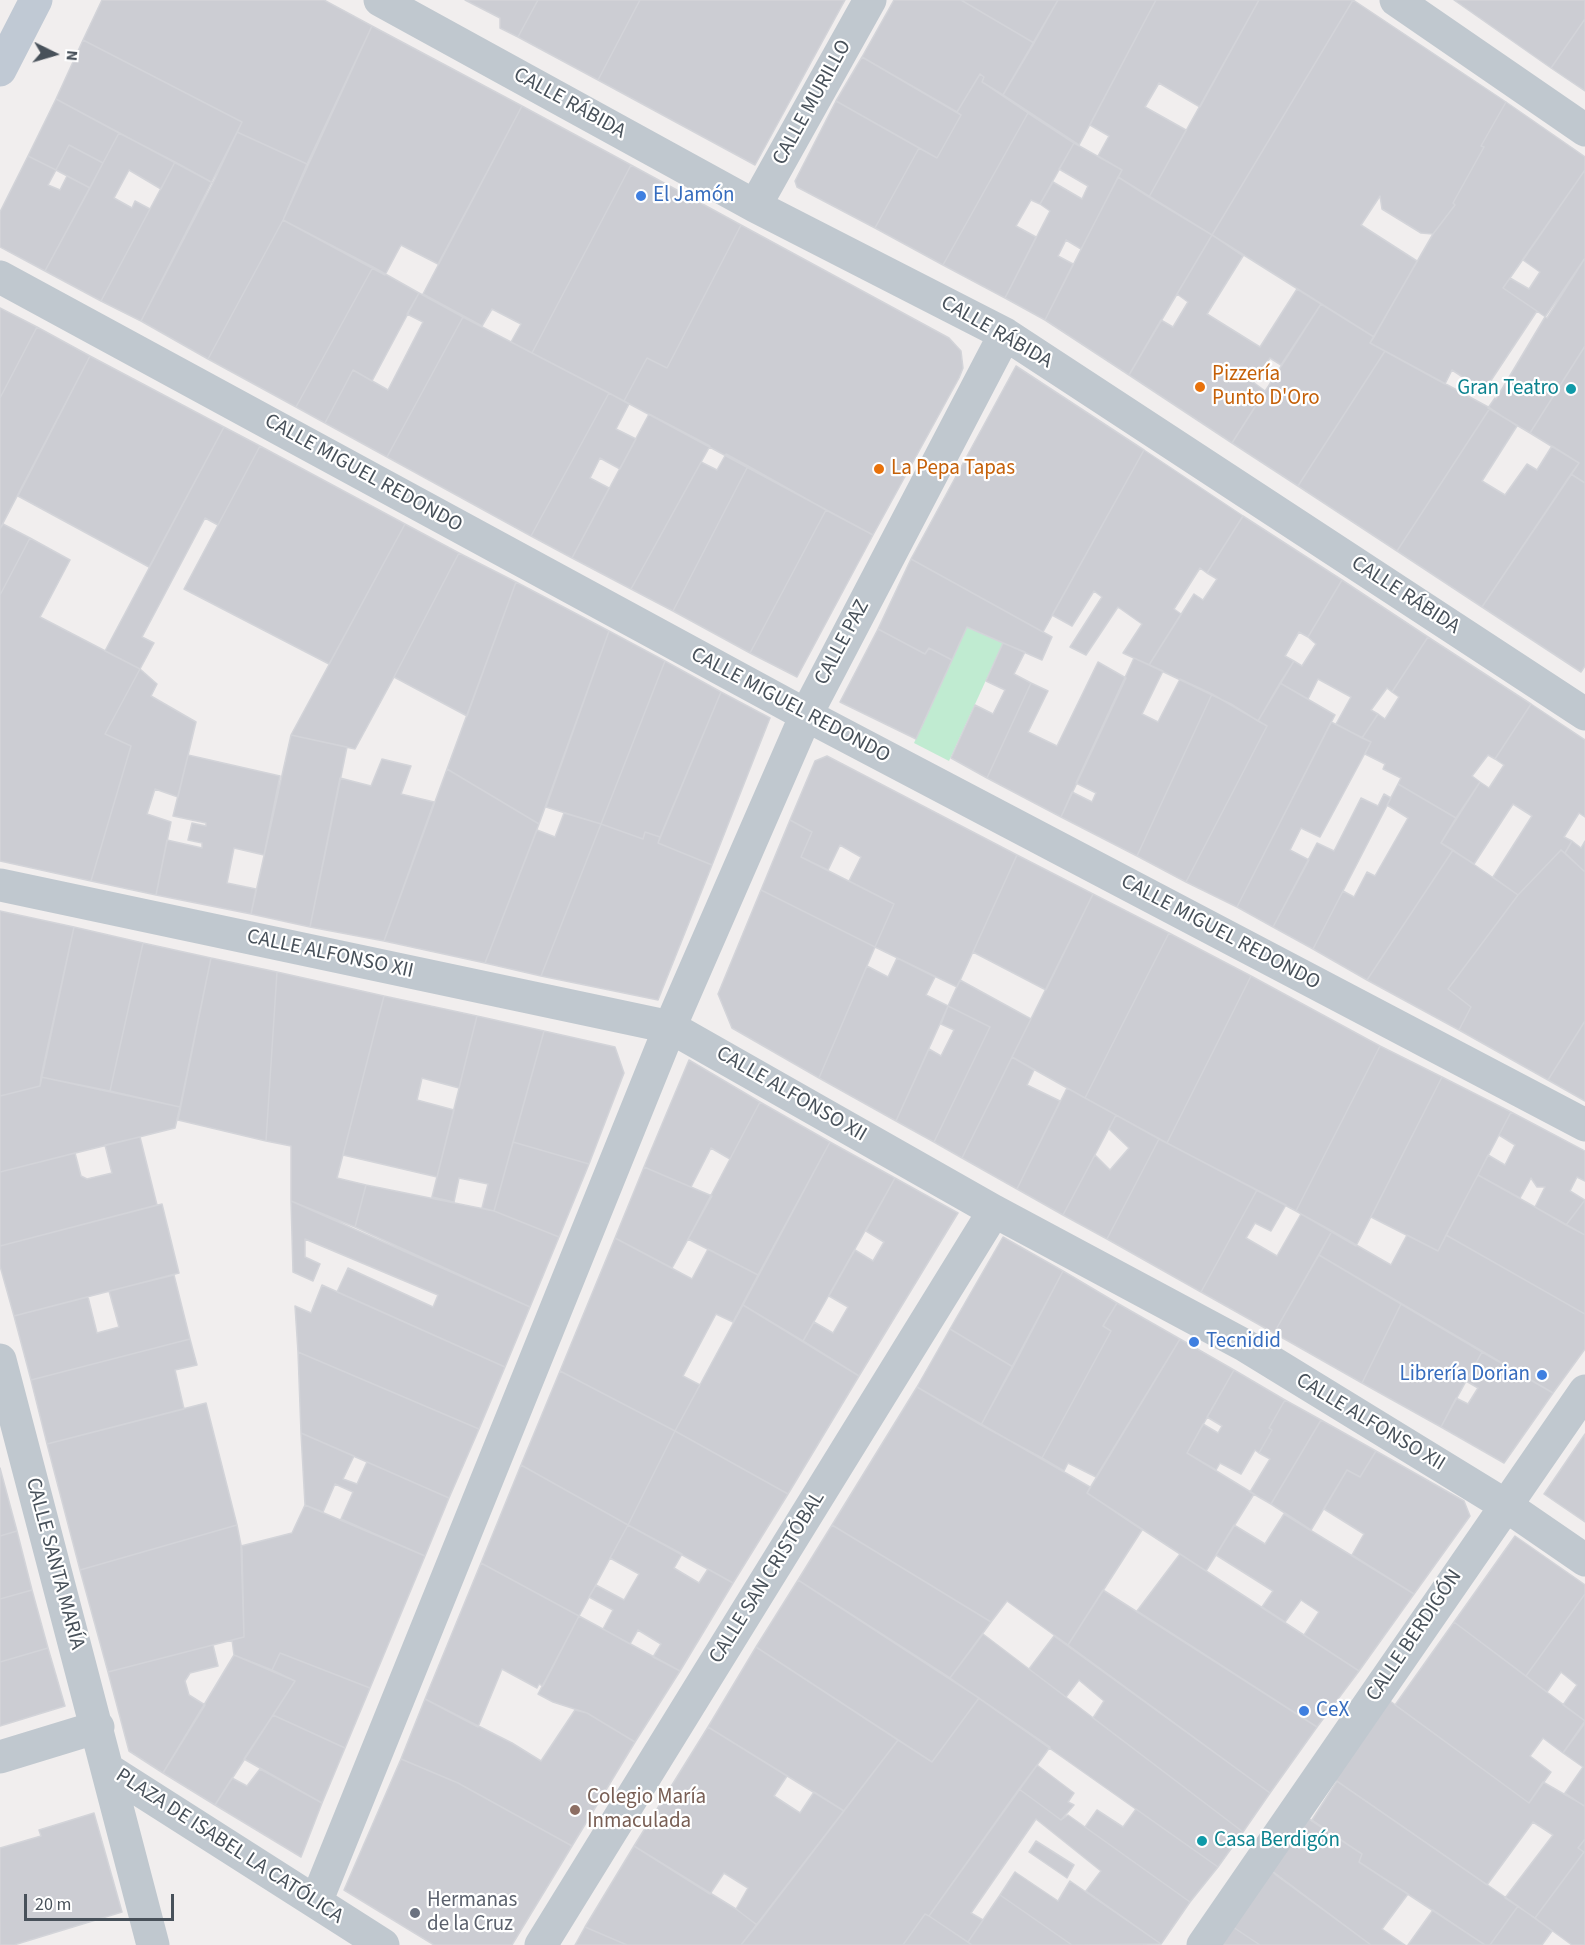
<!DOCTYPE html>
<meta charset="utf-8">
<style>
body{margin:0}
#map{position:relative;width:1585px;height:1945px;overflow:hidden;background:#f1eeee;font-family:"Source Sans 3",sans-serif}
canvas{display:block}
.north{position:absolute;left:24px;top:24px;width:60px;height:60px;-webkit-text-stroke:4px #fff;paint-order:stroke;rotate:95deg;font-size:16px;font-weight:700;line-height:24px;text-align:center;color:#48515a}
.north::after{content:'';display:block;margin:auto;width:21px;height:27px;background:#48515a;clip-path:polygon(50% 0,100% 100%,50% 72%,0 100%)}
.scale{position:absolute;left:24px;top:1894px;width:150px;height:27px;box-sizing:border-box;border:3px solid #48515a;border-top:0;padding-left:8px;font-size:18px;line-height:21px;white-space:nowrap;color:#48515a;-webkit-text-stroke:4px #fff;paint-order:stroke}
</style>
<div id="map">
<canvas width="1585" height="1945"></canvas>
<div class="north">N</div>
<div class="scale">20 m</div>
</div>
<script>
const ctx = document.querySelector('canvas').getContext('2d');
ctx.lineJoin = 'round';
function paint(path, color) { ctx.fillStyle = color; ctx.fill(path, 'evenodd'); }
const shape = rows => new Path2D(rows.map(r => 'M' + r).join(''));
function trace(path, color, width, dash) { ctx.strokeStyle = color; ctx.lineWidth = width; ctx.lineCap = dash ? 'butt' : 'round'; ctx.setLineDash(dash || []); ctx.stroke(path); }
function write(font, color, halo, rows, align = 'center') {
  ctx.font = font + ' "Source Sans 3",sans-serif'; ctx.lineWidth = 4.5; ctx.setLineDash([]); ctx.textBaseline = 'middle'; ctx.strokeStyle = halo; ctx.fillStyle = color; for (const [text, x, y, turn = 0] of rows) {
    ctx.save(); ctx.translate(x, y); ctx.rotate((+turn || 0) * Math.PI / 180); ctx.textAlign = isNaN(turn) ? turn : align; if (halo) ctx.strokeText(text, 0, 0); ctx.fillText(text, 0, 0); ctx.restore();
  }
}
paint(shape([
 [967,627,1003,643,949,761,914,743]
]), '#c0ebd1');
const building = shape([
 [102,0,324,0,372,26,307,164,237,132,242,122,83,40,102,0],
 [465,0,538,0,518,37,500,28,500,18,465,0],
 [538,0,640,0,598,80,518,37,538,0],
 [640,0,845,0,755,165,598,80,640,0],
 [894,0,961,0,1034,43,1003,95,982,82,984,77,980,74,957,112,862,57,894,0],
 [961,0,1058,0,1034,43,961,0],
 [1058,0,1156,0,1079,145,1003,95,1058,0],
 [1156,0,1259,0,1200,107,1159,83,1145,107,1186,130,1149,197,1118,177,1122,170,1098,156,1109,136,1090,125,1156,0],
 [1259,0,1353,0,1212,235,1149,197,1259,0],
 [1353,0,1506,102,1481,146,1484,147,1453,203,1455,205,1433,234,1421,233,1382,209,1380,196,1361,225,1417,261,1374,337,1212,235,1353,0],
 [1454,0,1585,0,1585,19,1551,68,1454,0],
 [1585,19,1585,91,1551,68,1585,19],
 [372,26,522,106,438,264,401,245,385,275,283,220,372,26],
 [83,40,242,122,213,183,56,99,83,40],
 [862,57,961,115,937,158,836,101,862,57],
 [980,74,984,77,982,82,1028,113,943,265,875,228,919,148,937,158,961,115,957,112,980,74],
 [56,99,119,133,103,163,69,145,56,170,28,156,56,99],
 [836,101,919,148,875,228,797,187,795,181,836,101],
 [1506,102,1585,157,1585,170,1503,288,1537,311,1484,391,1452,370,1445,384,1370,343,1433,234,1455,205,1453,203,1484,147,1481,146,1506,102],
 [522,106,631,165,532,353,511,342,521,324,492,309,482,326,423,294,522,106],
 [1028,113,1074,143,1040,204,1031,200,1016,226,1036,237,1005,298,943,265,1028,113],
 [237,132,307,164,283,220,208,359,141,321,237,132],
 [119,133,175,162,161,189,129,170,114,198,132,208,135,201,150,209,101,301,45,271,119,133],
 [1074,143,1122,170,1081,249,1066,240,1058,256,1073,264,1045,320,1005,298,1050,211,1040,204,1053,182,1082,199,1088,186,1059,169,1074,143],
 [69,145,103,163,90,188,56,170,69,145],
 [28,156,56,170,48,185,60,190,67,176,90,188,45,271,0,247,0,212,28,156],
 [175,162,213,183,141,321,101,301,175,162],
 [631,165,741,225,667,368,647,358,624,401,532,353,631,165],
 [1585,170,1585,258,1547,318,1503,288,1510,278,1529,289,1540,272,1523,260,1585,170],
 [1118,177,1212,235,1129,375,1045,320,1118,177],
 [283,220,373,267,296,407,208,359,283,220],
 [741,225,949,338,961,351,963,368,959,378,873,535,624,401,647,358,667,368,741,225],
 [1212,235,1243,256,1207,314,1260,347,1297,289,1321,304,1281,365,1270,358,1253,382,1265,391,1232,443,1129,375,1161,320,1173,327,1188,302,1177,294,1212,235],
 [1585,258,1585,346,1530,433,1488,408,1495,398,1496,399,1545,317,1585,258],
 [373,267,419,293,372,381,353,370,325,423,296,407,373,267],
 [419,293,463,317,387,457,325,423,353,370,388,390,423,322,407,314,419,293],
 [1321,304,1374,337,1370,343,1385,351,1298,486,1232,443,1321,304],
 [0,308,37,327,0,398,0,308],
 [463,317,609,393,531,536,387,457,463,317],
 [37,327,90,356,0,529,0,398,37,327],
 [1585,346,1585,483,1571,474,1579,463,1530,433,1585,346],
 [1385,351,1490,408,1397,551,1298,486,1385,351],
 [90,356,224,427,149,567,18,496,90,356],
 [1016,366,1144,450,1043,632,911,559,1016,366],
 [609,393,629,404,616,429,636,439,620,469,600,458,590,478,609,488,572,558,531,536,609,393],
 [1490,408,1517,426,1482,481,1505,495,1527,464,1537,470,1552,446,1579,463,1482,607,1397,551,1490,408],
 [649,414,710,446,631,589,572,558,649,414],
 [224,427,260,446,218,525,205,518,142,637,154,643,140,669,105,651,224,427],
 [260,446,405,524,329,664,184,589,260,446],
 [1144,450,1243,516,1207,573,1200,568,1174,609,1181,614,1149,665,1123,653,1142,624,1118,607,1086,655,1070,647,1102,597,1094,591,1072,626,1052,615,1144,450],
 [726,454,748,466,673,611,631,589,701,462,717,470,726,454],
 [748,466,826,510,750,653,673,611,748,466],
 [1571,474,1585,483,1585,666,1581,672,1482,607,1571,474],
 [826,510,873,535,797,677,750,653,826,510],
 [1243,516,1342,580,1308,637,1299,632,1285,656,1294,661,1258,721,1231,704,1149,665,1194,594,1203,600,1217,579,1207,573,1243,516],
 [3,524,30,538,0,595,0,529,3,524],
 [405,524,459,553,394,677,355,749,291,735,405,524],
 [30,538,70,560,40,617,140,669,105,734,131,746,91,881,0,861,0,595,30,538],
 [459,553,516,582,467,716,394,677,459,553],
 [911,559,1052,637,1042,660,967,627,952,660,929,648,925,654,878,629,911,559],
 [1342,580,1428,637,1392,692,1387,688,1371,710,1378,714,1362,738,1336,724,1351,697,1318,679,1308,699,1280,683,1294,661,1302,666,1316,644,1308,637,1342,580],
 [516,582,609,631,539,824,447,769,516,582],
 [878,629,925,654,929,648,952,660,916,739,840,702,878,629],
 [609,631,665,661,601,824,546,807,609,631],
 [1428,637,1531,704,1495,759,1488,755,1472,776,1480,782,1456,818,1398,784,1401,778,1383,769,1385,764,1365,754,1371,742,1362,738,1378,714,1385,719,1399,697,1392,692,1428,637],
 [1003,643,1025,652,1014,674,1031,683,987,778,951,758,975,705,993,714,1005,690,986,681,1003,643],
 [1134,658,1163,671,1142,714,1158,722,1180,679,1212,694,1137,856,1061,817,1072,792,1092,802,1096,793,1076,783,1134,658],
 [665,661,721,692,660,837,645,832,643,839,601,824,665,661],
 [1098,662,1126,678,1061,817,987,778,1031,683,1048,691,1028,732,1057,746,1098,662],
 [140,669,157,684,151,696,196,722,178,797,155,789,147,814,171,822,156,895,91,881,131,746,105,734,140,669],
 [1280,683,1335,715,1237,907,1186,882,1267,726,1258,721,1280,683],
 [721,692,770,718,712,865,658,843,721,692],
 [1212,694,1267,726,1186,882,1137,856,1212,694],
 [1531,704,1585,740,1585,817,1579,813,1564,837,1572,841,1565,853,1561,850,1518,895,1493,877,1532,816,1513,804,1474,864,1441,843,1480,782,1489,788,1504,765,1495,759,1531,704],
 [1331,722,1371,742,1320,837,1301,828,1290,850,1309,860,1273,927,1237,907,1331,722],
 [291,735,347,747,310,927,251,914,291,735],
 [188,755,280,776,264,855,234,848,227,883,256,889,251,914,156,895,167,840,202,848,202,843,188,840,192,823,206,826,206,823,173,816,188,755],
 [827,756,1017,855,957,987,875,947,894,904,849,881,861,857,840,845,828,870,801,857,812,832,790,820,815,761,827,756],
 [382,759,411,766,401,794,434,802,384,941,310,927,340,778,371,786,382,759],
 [447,769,539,824,485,963,384,941,447,769],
 [1398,784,1456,818,1441,843,1453,850,1367,980,1313,949,1343,891,1354,897,1367,872,1375,876,1408,818,1387,805,1398,784],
 [1384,794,1391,798,1313,949,1273,927,1317,843,1334,851,1361,798,1378,806,1384,794],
 [564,813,601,824,541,976,485,963,537,830,555,837,564,813],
 [790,820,812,832,801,857,894,904,875,947,761,890,790,820],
 [601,824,643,839,645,832,660,837,658,843,712,865,658,1000,541,976,601,824],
 [1572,841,1581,848,1585,841,1585,872,1565,853,1572,841],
 [1453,850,1518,895,1448,989,1471,1007,1459,1030,1367,980,1453,850],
 [1561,850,1585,872,1585,1021,1548,1080,1459,1030,1471,1007,1448,989,1518,895,1561,850],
 [1017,855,1093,894,1046,990,973,952,1017,855],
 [761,890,875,947,819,1078,732,1028,718,994,761,890],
 [1093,894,1169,933,1085,1098,1012,1057,1093,894],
 [0,911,74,927,40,1086,0,1096,0,911],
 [74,927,143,943,110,1091,41,1077,74,927],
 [1169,933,1251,976,1167,1143,1085,1098,1169,933],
 [143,943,211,958,180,1107,110,1091,143,943],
 [211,958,277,972,266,1141,178,1120,211,958],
 [897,958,935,977,926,995,948,1006,896,1121,819,1078,867,966,888,977,897,958],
 [277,972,384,996,337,1178,366,1185,355,1227,291,1201,291,1146,266,1141,277,972],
 [1251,976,1380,1046,1296,1211,1167,1143,1251,976],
 [960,980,1031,1019,962,1158,934,1142,990,1027,948,1006,960,980],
 [384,996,477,1016,459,1088,422,1078,417,1100,454,1110,437,1177,343,1155,384,996],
 [948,1006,990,1027,934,1142,896,1121,929,1049,941,1056,954,1030,941,1024,948,1006],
 [477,1016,544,1031,494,1211,482,1208,488,1184,459,1178,454,1202,432,1197,477,1016],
 [1585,1021,1585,1101,1548,1080,1585,1021],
 [544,1031,615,1047,624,1073,589,1164,513,1142,544,1031],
 [1380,1046,1442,1077,1356,1246,1296,1211,1380,1046],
 [1012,1057,1034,1070,1027,1085,1060,1101,1017,1189,962,1158,1012,1057],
 [689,1060,760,1102,730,1159,711,1148,691,1187,644,1167,689,1060],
 [41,1077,180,1107,175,1128,0,1172,0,1096,40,1086,41,1077],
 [1442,1077,1511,1112,1438,1251,1371,1217,1442,1077],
 [1067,1088,1116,1115,1063,1215,1017,1189,1067,1088],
 [760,1102,830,1142,758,1275,688,1239,760,1102],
 [1511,1112,1585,1151,1585,1181,1577,1177,1570,1191,1585,1200,1566,1225,1535,1207,1545,1187,1537,1187,1531,1178,1520,1198,1478,1175,1488,1155,1505,1165,1515,1145,1499,1135,1511,1112],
 [1116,1115,1159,1139,1107,1239,1063,1215,1095,1155,1110,1170,1129,1148,1109,1129,1116,1115],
 [140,1137,157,1205,0,1246,0,1172,75,1153,81,1176,87,1179,112,1173,105,1145,140,1137],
 [1159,1139,1257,1190,1201,1292,1107,1239,1159,1139],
 [513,1142,589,1164,559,1237,494,1211,513,1142],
 [830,1142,895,1178,803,1341,743,1305,830,1142],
 [644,1167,712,1196,672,1268,615,1238,644,1167],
 [1478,1175,1585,1235,1585,1314,1446,1235,1478,1175],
 [895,1178,958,1213,859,1376,803,1341,814,1322,833,1333,848,1307,829,1296,855,1250,873,1261,884,1242,866,1231,895,1178],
 [366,1185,494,1211,559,1237,530,1307,355,1227,366,1185],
 [1257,1190,1286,1205,1271,1231,1255,1223,1246,1238,1277,1256,1301,1214,1332,1231,1274,1333,1201,1292,1257,1190],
 [1585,1200,1585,1235,1566,1225,1585,1200],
 [291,1201,530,1307,505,1367,337,1292,348,1268,433,1307,438,1295,305,1239,305,1257,320,1264,313,1281,293,1272,291,1201],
 [162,1204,179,1273,14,1316,0,1266,0,1246,162,1204],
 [1332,1231,1391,1265,1407,1235,1438,1251,1446,1235,1585,1314,1585,1349,1553,1393,1319,1255,1332,1231],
 [1003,1237,1063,1271,1013,1367,950,1329,1003,1237],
 [615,1238,692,1279,708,1249,758,1275,733,1322,716,1314,683,1376,700,1385,675,1431,560,1371,615,1238],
 [1319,1255,1401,1304,1362,1383,1274,1333,1319,1255],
 [1063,1271,1117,1303,1103,1326,1111,1331,1042,1458,981,1425,1063,1271],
 [174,1275,190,1339,31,1380,14,1316,88,1297,97,1333,119,1327,109,1291,174,1275],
 [322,1285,505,1367,479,1429,298,1352,295,1306,311,1313,322,1285],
 [1117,1303,1180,1339,1096,1477,1068,1463,1064,1471,1042,1458,1111,1331,1103,1326,1117,1303],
 [1401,1304,1482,1352,1441,1427,1362,1383,1401,1304],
 [743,1305,859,1376,788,1494,675,1431,743,1305],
 [950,1329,1013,1367,981,1425,917,1387,950,1329],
 [190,1339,197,1365,175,1370,184,1409,47,1444,31,1380,190,1339],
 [1180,1339,1234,1370,1187,1453,1254,1494,1206,1571,1087,1493,1180,1339],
 [298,1352,479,1429,449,1498,301,1433,298,1352],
 [1482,1352,1553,1393,1504,1463,1441,1427,1456,1398,1468,1404,1478,1388,1466,1381,1482,1352],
 [1234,1370,1285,1400,1269,1428,1272,1430,1259,1453,1255,1450,1241,1474,1220,1463,1216,1470,1187,1453,1203,1424,1218,1433,1222,1426,1207,1417,1234,1370],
 [560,1371,675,1431,628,1525,521,1465,560,1371],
 [917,1387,1090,1487,1087,1493,1142,1530,1068,1645,1007,1601,991,1622,832,1525,917,1387],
 [1285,1400,1321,1420,1271,1504,1250,1492,1270,1459,1259,1453,1272,1430,1269,1428,1285,1400],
 [206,1403,237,1525,80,1570,47,1444,206,1403],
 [1321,1420,1376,1451,1360,1477,1347,1470,1311,1530,1271,1504,1321,1420],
 [675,1431,788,1494,733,1583,628,1525,675,1431],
 [301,1433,354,1456,343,1479,357,1484,367,1462,449,1498,425,1556,341,1519,353,1492,335,1484,323,1512,305,1505,301,1433],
 [1585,1434,1585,1522,1544,1494,1585,1434],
 [1376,1451,1464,1501,1470,1516,1414,1594,1352,1555,1364,1534,1324,1509,1347,1470,1360,1477,1376,1451],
 [521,1465,628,1525,579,1616,481,1563,521,1465],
 [0,1468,17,1531,0,1536,0,1468],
 [305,1505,425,1556,370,1688,280,1653,272,1670,234,1655,232,1640,244,1637,241,1546,292,1533,305,1505],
 [1284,1514,1414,1594,1359,1671,1304,1635,1319,1612,1301,1600,1285,1622,1262,1607,1273,1591,1216,1555,1234,1525,1265,1544,1284,1514],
 [237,1525,242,1550,244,1637,108,1672,80,1570,237,1525],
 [628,1525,682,1554,674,1568,699,1583,708,1569,733,1583,680,1671,653,1657,661,1644,638,1630,630,1644,603,1629,613,1610,589,1597,596,1585,624,1600,639,1574,610,1558,628,1525],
 [832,1525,991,1622,950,1678,798,1580,832,1525],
 [17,1531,32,1590,0,1599,0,1536,17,1531],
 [1515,1536,1585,1585,1585,1594,1526,1676,1454,1622,1515,1536],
 [1180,1554,1359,1671,1317,1727,1137,1611,1180,1554],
 [481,1563,579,1616,543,1686,539,1684,537,1688,502,1669,478,1727,425,1699,481,1563],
 [798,1580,979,1698,932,1762,756,1647,798,1580],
 [32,1590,48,1648,0,1662,0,1599,32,1590],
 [1103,1590,1317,1727,1270,1793,1068,1645,1103,1590],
 [1585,1594,1585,1721,1563,1705,1577,1685,1561,1672,1547,1692,1526,1676,1585,1594],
 [579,1616,680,1671,635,1742,587,1713,553,1702,538,1694,579,1616],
 [1454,1622,1585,1721,1563,1753,1543,1738,1530,1756,1551,1772,1529,1803,1395,1705,1454,1622],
 [983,1634,1243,1832,1218,1867,950,1678,983,1634],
 [1054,1636,1270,1793,1243,1832,1093,1718,1104,1701,1079,1680,1066,1697,1029,1669,1054,1636],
 [213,1645,218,1666,190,1673,185,1681,189,1695,205,1705,163,1773,129,1751,108,1672,213,1645],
 [756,1647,898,1740,844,1811,708,1727,756,1647],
 [48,1648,65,1706,0,1726,0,1662,48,1648],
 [280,1653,370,1688,345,1748,273,1715,295,1681,272,1670,280,1653],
 [234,1655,295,1681,215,1805,163,1773,234,1655],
 [979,1698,1050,1747,929,1916,925,1914,903,1945,741,1945,898,1740,932,1762,979,1698],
 [425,1699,512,1743,541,1761,575,1710,587,1713,635,1742,572,1846,458,1783,401,1759,425,1699],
 [1390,1701,1529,1803,1543,1782,1585,1806,1585,1839,1578,1848,1584,1852,1535,1918,1505,1898,1553,1835,1533,1822,1487,1885,1335,1780,1390,1701],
 [273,1715,345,1748,322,1803,244,1759,273,1715],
 [1585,1723,1585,1805,1584,1806,1565,1793,1583,1767,1563,1753,1585,1723],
 [708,1727,787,1776,774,1796,800,1813,814,1792,844,1811,757,1925,736,1909,748,1888,724,1873,710,1894,634,1846,708,1727],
 [401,1759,458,1783,572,1846,512,1945,434,1945,344,1890,401,1759],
 [1037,1765,1074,1793,1068,1802,1074,1805,1061,1820,1019,1789,1037,1765],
 [260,1769,322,1803,301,1857,215,1805,232,1778,247,1786,260,1769],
 [1337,1781,1518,1906,1490,1945,1485,1945,1359,1862,1362,1854,1312,1820,1337,1781],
 [1019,1789,1061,1820,1068,1815,1190,1902,1161,1944,1086,1891,1101,1871,1036,1819,971,1913,983,1920,968,1942,929,1916,1019,1789],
 [1136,1809,1218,1867,1190,1902,1085,1827,1097,1810,1123,1827,1136,1809],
 [94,1813,122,1912,14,1945,0,1945,0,1848,41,1836,39,1830,94,1813],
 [1309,1819,1362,1854,1359,1862,1408,1894,1382,1929,1405,1945,1371,1945,1272,1871,1309,1819],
 [1585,1839,1585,1945,1572,1945,1535,1918,1584,1852,1578,1848,1585,1839],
 [1036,1841,1074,1865,1067,1878,1029,1852,1036,1841],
 [634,1846,736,1909,757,1925,741,1945,627,1945,585,1927,634,1846],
 [1272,1871,1276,1875,1371,1945,1260,1945,1233,1927,1272,1871],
 [1015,1872,1058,1901,1070,1881,1161,1944,1072,1945,1000,1895,1015,1872],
 [1000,1895,1072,1945,972,1945,968,1942,1000,1895],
 [1518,1906,1552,1931,1542,1945,1490,1945,1518,1906],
 [1433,1910,1485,1945,1408,1945,1433,1910],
 [925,1914,929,1916,972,1945,903,1945,925,1914],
 [585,1927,627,1945,575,1945,585,1927],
 [1233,1927,1260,1945,1221,1945,1233,1927]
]);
paint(building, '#cccdd3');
trace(building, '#d3d4d9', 1.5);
trace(shape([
 [380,0,755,206,1005,334,1585,714],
 [1396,0,1585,130],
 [755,206,870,0],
 [0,277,806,715,1585,1125],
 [0,885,670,1027,994,1211,1244,1345,1505,1505,1585,1560],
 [0,1360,153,1945],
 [0,1757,98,1727],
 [107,1769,383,1945],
 [316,1902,670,1027,806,715,1005,334],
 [541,1945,994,1211],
 [1203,1945,1585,1391]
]), '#c0c8cf', 33);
trace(shape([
 [0,70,36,0]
]), '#c0c9d4', 33);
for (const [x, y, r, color] of [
 [641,196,6,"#3f7fe0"],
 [1200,387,6,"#e8710a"],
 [1571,389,6,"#0f9aa8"],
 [879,469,6,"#e8710a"],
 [1194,1342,6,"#3f7fe0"],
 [1542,1375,6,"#3f7fe0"],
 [1304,1711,6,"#3f7fe0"],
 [575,1810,6,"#8d6e63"],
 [1202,1841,6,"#0f9aa8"],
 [415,1913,6,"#6b7280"]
]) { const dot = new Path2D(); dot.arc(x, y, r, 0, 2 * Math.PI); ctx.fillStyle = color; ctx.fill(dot); trace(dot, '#fff', 2); }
write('21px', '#48515a', '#fff', [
 ["CALLE MURILLO",813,103,-61],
 ["CALLE RÁBIDA",569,104,29],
 ["CALLE RÁBIDA",996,333,30],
 ["CALLE MIGUEL REDONDO",363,474,29],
 ["CALLE RÁBIDA",1405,596,33],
 ["CALLE PAZ",843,643,-62],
 ["CALLE MIGUEL REDONDO",790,706,28],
 ["CALLE MIGUEL REDONDO",1220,933,28],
 ["CALLE ALFONSO XII",330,955,12],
 ["CALLE ALFONSO XII",791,1095,30],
 ["CALLE ALFONSO XII",1370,1423,31],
 ["CALLE SANTA MARÍA",54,1564,75],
 ["CALLE SAN CRISTÓBAL",768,1578,-58],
 ["CALLE BERDIGÓN",1415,1636,-56],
 ["PLAZA DE ISABEL LA CATÓLICA",229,1847,33]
]);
write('21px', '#366cbe', '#fff', [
 ["El Jamón",653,196],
 ["Tecnidid",1206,1342],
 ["Librería Dorian",1530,1375,"right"],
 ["CeX",1316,1711]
], 'left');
write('21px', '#c56008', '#fff', [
 ["Pizzería",1212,375],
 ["Punto D'Oro",1212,399],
 ["La Pepa Tapas",891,469]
], 'left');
write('21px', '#0d838f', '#fff', [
 ["Gran Teatro",1559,389],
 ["Casa Berdigón",1214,1841,"left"]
], 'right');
write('21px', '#785e54', '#fff', [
 ["Colegio María",587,1798],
 ["Inmaculada",587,1822]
], 'left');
write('21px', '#5b616d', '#fff', [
 ["Hermanas",427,1901],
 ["de la Cruz",427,1925]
], 'left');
</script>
